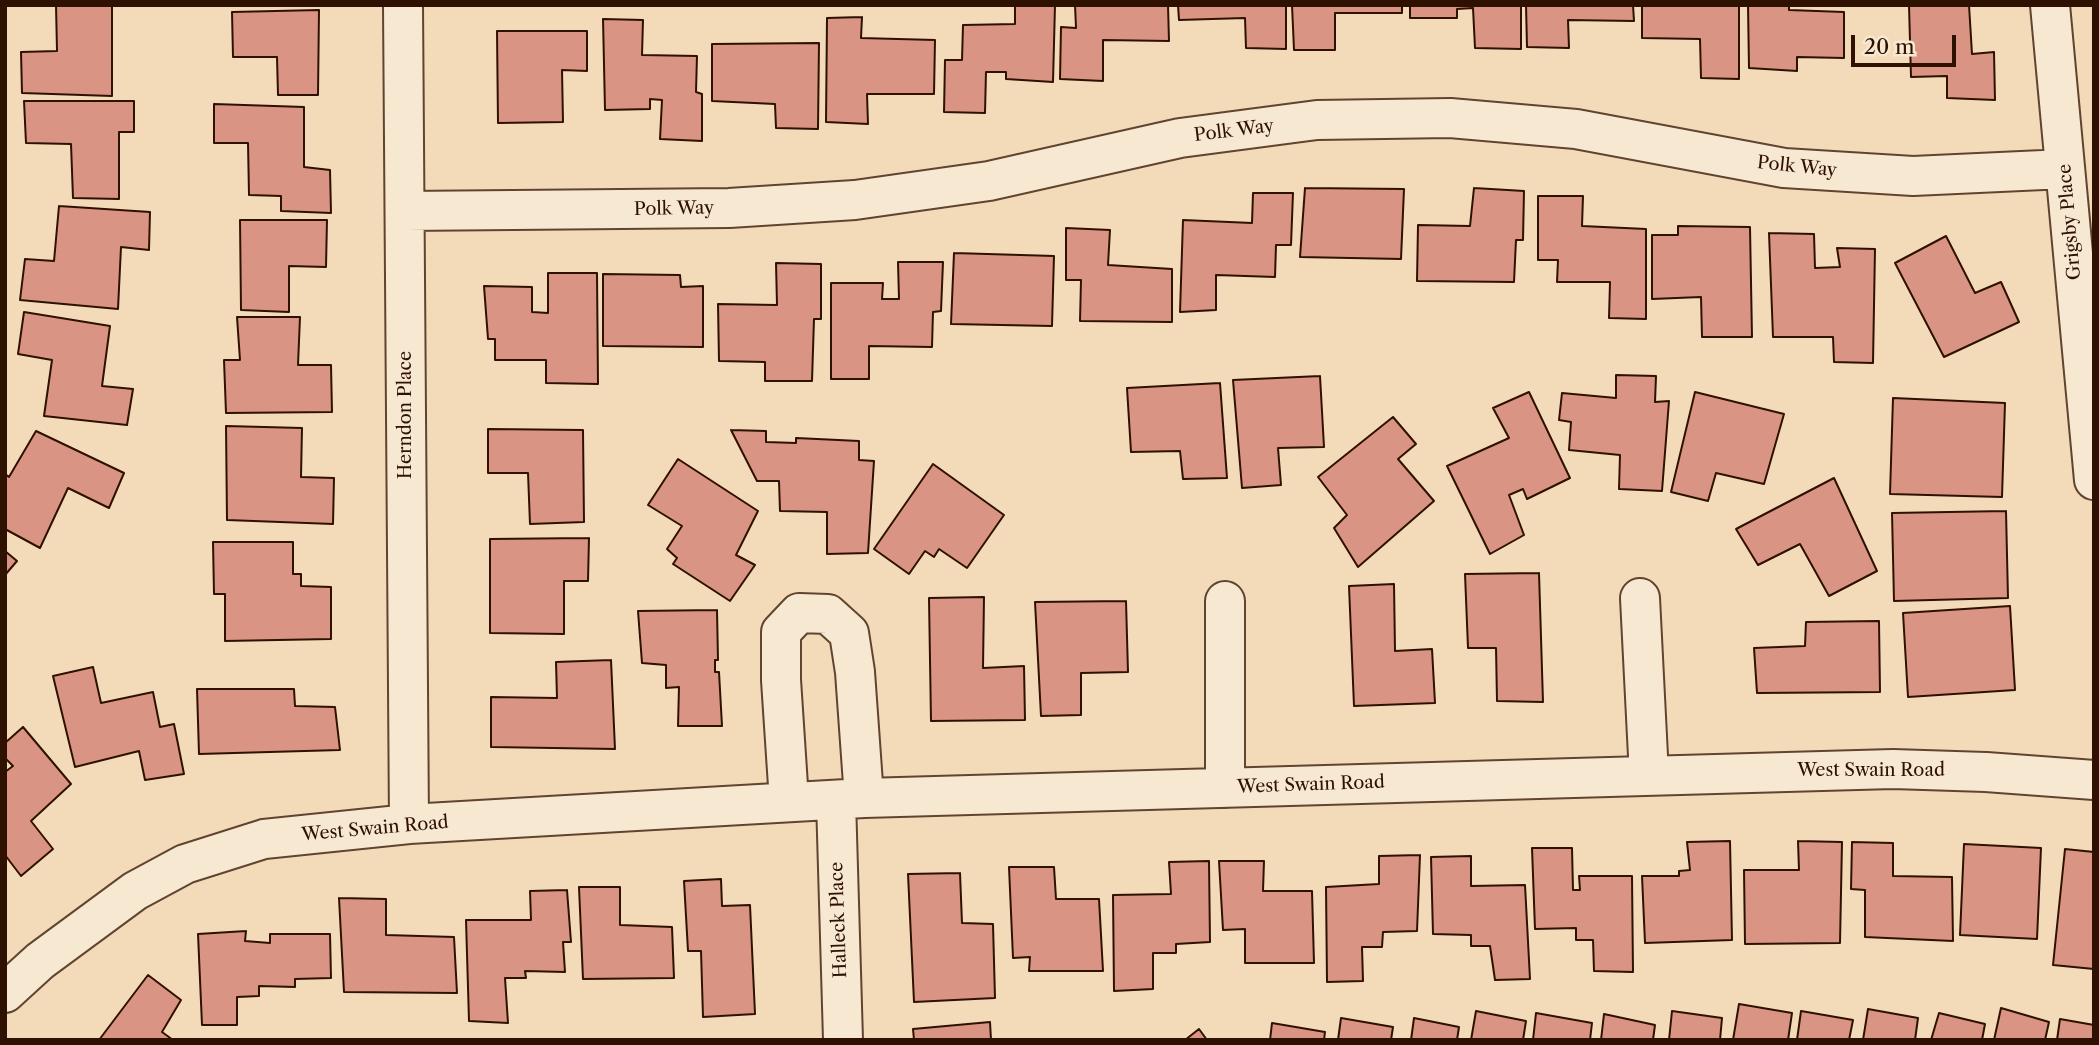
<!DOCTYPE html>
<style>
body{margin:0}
#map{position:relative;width:2099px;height:1045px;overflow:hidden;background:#f3dbb9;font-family:"Libre Caslon Text",serif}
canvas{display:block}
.frame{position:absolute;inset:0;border:7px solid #2f1102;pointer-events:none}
.scale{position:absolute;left:1851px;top:35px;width:105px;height:32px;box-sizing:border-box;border:4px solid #2f1102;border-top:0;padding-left:9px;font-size:21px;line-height:24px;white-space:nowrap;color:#2f1102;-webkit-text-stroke:5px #f7e8d2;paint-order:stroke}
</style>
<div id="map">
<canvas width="2099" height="1045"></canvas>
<div class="frame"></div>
<div class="scale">20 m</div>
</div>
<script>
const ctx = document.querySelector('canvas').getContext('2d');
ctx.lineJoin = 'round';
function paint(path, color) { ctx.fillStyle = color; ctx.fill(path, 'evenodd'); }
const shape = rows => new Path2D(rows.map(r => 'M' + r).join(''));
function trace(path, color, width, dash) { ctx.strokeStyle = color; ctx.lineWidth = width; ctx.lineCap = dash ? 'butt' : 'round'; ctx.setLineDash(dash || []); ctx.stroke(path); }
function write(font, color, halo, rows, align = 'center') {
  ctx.font = font + ' "Libre Caslon Text",serif'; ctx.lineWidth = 5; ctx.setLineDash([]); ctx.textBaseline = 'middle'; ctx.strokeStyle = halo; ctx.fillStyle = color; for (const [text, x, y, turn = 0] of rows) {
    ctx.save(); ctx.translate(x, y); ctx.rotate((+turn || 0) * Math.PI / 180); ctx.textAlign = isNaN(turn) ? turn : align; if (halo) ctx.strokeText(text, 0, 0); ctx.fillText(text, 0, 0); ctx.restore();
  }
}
const building = shape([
 [56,5,112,5,112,96,22,93,21,52,57,51,56,5],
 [1015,5,1055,5,1053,82,1006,79,1006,72,986,72,985,113,944,112,945,60,962,60,963,25,1015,24,1015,5],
 [1075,5,1168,5,1169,41,1103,40,1103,81,1060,79,1061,27,1076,28,1075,5],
 [1178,5,1286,5,1286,49,1246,48,1245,18,1179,20,1178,5],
 [1292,5,1402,5,1402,13,1335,13,1335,50,1294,50,1292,5],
 [1410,5,1521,5,1521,49,1475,48,1473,8,1457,9,1457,18,1410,18,1410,5],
 [1526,5,1633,5,1634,21,1568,20,1569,48,1527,47,1526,5],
 [1642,5,1739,5,1739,79,1701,78,1700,39,1642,38,1642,5],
 [1748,5,1789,5,1789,10,1844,12,1844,58,1797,57,1797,71,1749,68,1748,5],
 [1909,5,1969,5,1972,54,1994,52,1995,100,1947,98,1947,76,1911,77,1909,5],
 [319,10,318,95,278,95,277,57,233,57,232,12,319,10],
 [862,17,861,38,935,40,934,94,867,94,868,124,826,122,827,18,862,17],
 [603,19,643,20,642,55,697,56,696,92,702,94,702,141,660,139,662,100,650,99,650,109,605,110,603,19],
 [497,31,587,31,587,71,562,70,563,122,498,123,497,31],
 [819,43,818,129,776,128,775,104,712,101,712,44,819,43],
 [24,101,134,101,134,132,119,132,119,199,73,198,71,144,26,143,24,101],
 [214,104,304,107,304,167,330,170,331,213,281,211,281,196,249,195,248,143,214,143,214,104],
 [1305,188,1404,189,1401,259,1300,257,1305,188],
 [1474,188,1524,191,1523,240,1516,240,1514,282,1417,281,1418,225,1470,226,1474,188],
 [1253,193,1293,193,1291,245,1276,245,1275,277,1216,275,1216,310,1180,312,1183,220,1252,223,1253,193],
 [1538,196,1583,196,1582,226,1646,229,1646,319,1609,318,1610,282,1557,282,1558,260,1538,260,1538,196],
 [59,206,150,212,149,250,121,247,118,309,20,300,25,259,54,261,59,206],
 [240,220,327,220,326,267,289,266,289,312,241,310,240,220],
 [1678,226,1750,227,1752,337,1702,337,1701,297,1652,299,1652,235,1678,235,1678,226],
 [1066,228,1110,230,1108,265,1172,269,1172,322,1080,321,1081,280,1066,280,1066,228],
 [1769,233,1814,234,1815,268,1840,267,1837,248,1875,249,1873,363,1834,362,1833,337,1773,337,1769,233],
 [1946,236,1975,293,2001,282,2019,322,1944,357,1895,263,1946,236],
 [954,253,1054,256,1052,326,951,324,954,253],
 [898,262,943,262,941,311,933,312,932,347,869,346,869,379,831,379,831,283,883,283,882,299,899,299,898,262],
 [776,263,821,264,821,319,814,319,812,381,765,381,765,362,719,361,718,304,777,305,776,263],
 [548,273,597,273,598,384,546,383,546,360,495,360,495,339,488,339,484,286,532,287,532,312,548,313,548,273],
 [603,274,680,275,681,287,703,286,703,347,603,346,603,274],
 [24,312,110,326,102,386,133,389,127,425,44,416,52,360,18,354,24,312],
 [237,317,300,317,298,365,331,365,332,412,226,413,224,360,240,360,237,317],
 [1616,375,1656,376,1655,402,1669,401,1662,491,1619,489,1620,455,1569,450,1571,422,1559,420,1562,393,1616,398,1616,375],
 [1320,376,1324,447,1278,448,1281,485,1242,488,1233,380,1320,376],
 [1220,383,1227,478,1183,479,1180,451,1131,452,1127,388,1220,383],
 [1529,392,1570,478,1527,499,1523,489,1509,495,1524,535,1490,554,1447,466,1509,438,1493,408,1529,392],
 [1695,392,1784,414,1764,484,1716,473,1708,501,1671,492,1695,392],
 [1893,398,2005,403,2002,497,1890,494,1893,398],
 [1393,417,1416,444,1398,459,1434,501,1358,567,1334,528,1347,515,1318,477,1393,417],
 [226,426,302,428,301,477,334,478,333,524,227,520,226,426],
 [488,429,583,430,584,522,530,524,528,473,488,473,488,429],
 [731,430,766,431,766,442,796,443,796,438,859,441,859,460,874,461,868,553,827,554,827,512,780,511,779,481,757,481,731,430],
 [36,431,124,473,109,508,68,488,40,548,5,529,5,474,9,477,36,431],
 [678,459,758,511,736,555,755,565,730,601,673,564,677,558,667,549,682,526,648,505,678,459],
 [933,464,1004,515,967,568,939,549,934,557,925,551,909,574,874,549,933,464],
 [1834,478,1877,571,1829,596,1800,544,1758,565,1736,529,1834,478],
 [2006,511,2008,598,1894,601,1892,513,2006,511],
 [589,538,588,581,564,581,564,634,490,633,490,539,589,538],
 [213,542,293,542,293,574,301,574,301,586,331,587,331,639,225,641,225,594,214,594,213,542],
 [5,551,17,561,5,575,5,551],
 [1539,573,1543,702,1497,701,1496,648,1468,648,1465,574,1539,573],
 [1394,584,1395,651,1432,649,1435,703,1354,706,1349,586,1394,584],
 [984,597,983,668,1024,666,1025,720,931,721,929,598,984,597],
 [1126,601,1128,672,1081,673,1081,715,1041,716,1035,602,1126,601],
 [2010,606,2015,690,1908,697,1903,613,2010,606],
 [717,610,718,660,715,660,715,672,719,672,722,726,678,726,679,687,666,688,666,665,642,663,638,611,717,610],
 [1879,621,1880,692,1757,693,1754,648,1805,646,1806,622,1879,621],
 [611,660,615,749,491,747,491,697,557,698,556,662,611,660],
 [93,667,101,703,153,692,160,727,174,724,184,774,145,780,139,751,75,767,53,676,93,667],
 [197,689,294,689,295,706,335,707,340,750,199,754,197,689],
 [23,727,71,784,31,821,53,849,21,876,5,855,5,772,13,766,5,758,5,743,23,727],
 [1730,841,1732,940,1645,943,1642,876,1679,876,1679,871,1690,870,1687,842,1730,841],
 [1798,841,1842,842,1840,943,1745,944,1744,870,1799,870,1798,841],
 [1852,842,1893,843,1893,876,1952,877,1953,941,1865,937,1865,890,1851,889,1852,842],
 [1964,844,2041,848,2037,939,1960,935,1964,844],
 [1532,848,1572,848,1573,890,1580,890,1579,876,1632,876,1633,972,1594,971,1593,940,1576,940,1576,928,1535,929,1532,848],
 [2065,849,2094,852,2094,969,2053,965,2065,849],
 [1420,855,1417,931,1383,932,1382,947,1362,947,1363,981,1327,982,1326,887,1379,884,1379,856,1420,855],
 [1471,856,1471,886,1525,885,1530,979,1495,980,1490,946,1471,946,1471,935,1433,934,1431,857,1471,856],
 [1209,861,1210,942,1176,944,1176,953,1153,953,1153,989,1114,991,1113,895,1171,894,1169,862,1209,861],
 [1219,861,1264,861,1263,891,1312,891,1314,963,1245,963,1245,929,1223,930,1219,861],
 [1009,867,1054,867,1056,899,1099,899,1103,971,1029,971,1030,957,1013,958,1009,867],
 [960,873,962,923,993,924,995,998,914,1002,908,874,960,873],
 [721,879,722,906,750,905,755,1014,703,1017,701,951,688,951,684,881,721,879],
 [579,887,620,887,620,925,672,927,674,978,583,979,579,887],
 [567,890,571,942,563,942,565,972,525,971,526,978,505,978,508,1023,469,1021,466,920,531,920,530,891,567,890],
 [339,898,386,899,386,935,454,937,457,993,344,992,339,898],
 [246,931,245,941,270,943,270,934,330,934,331,978,295,979,295,987,259,986,259,996,237,997,237,1025,202,1025,198,934,246,931],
 [148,975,181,1000,162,1032,173,1040,99,1040,148,975],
 [1739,1004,1792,1013,1788,1040,1733,1040,1739,1004],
 [2001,1008,2049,1022,2045,1040,1994,1040,2001,1008],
 [1868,1009,1918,1018,1915,1040,1863,1040,1868,1009],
 [1476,1011,1526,1021,1523,1040,1471,1040,1476,1011],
 [1672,1011,1722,1018,1720,1040,1669,1040,1672,1011],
 [1801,1011,1853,1020,1849,1040,1797,1040,1801,1011],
 [1536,1013,1592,1023,1590,1040,1533,1040,1536,1013],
 [1939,1013,1985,1024,1982,1040,1931,1040,1939,1013],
 [1604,1014,1655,1025,1653,1040,1601,1040,1604,1014],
 [1341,1018,1393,1027,1391,1040,1338,1040,1341,1018],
 [1414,1018,1459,1027,1457,1040,1411,1040,1414,1018],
 [2060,1019,2094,1025,2094,1040,2057,1040,2060,1019],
 [990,1022,991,1040,914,1040,913,1029,990,1022],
 [1272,1023,1325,1032,1324,1040,1270,1040,1272,1023],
 [1199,1029,1207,1040,1185,1040,1199,1029]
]);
paint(building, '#da9483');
trace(building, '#2f1102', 2);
const minor = shape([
 [403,5,409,824],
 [2050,5,2094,480],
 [405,211,729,208,855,200,989,181,1180,138,1317,120,1450,118,1576,129,1784,168,1913,176,2065,169],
 [1640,598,1649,776],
 [1225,601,1225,788],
 [836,800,843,1040],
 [789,801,781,680,781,632,799,613,828,614,849,633,855,672,864,798],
 [5,993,40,961,135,891,185,864,264,839,409,824,864,798,1893,769,1986,772,2094,780]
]);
trace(minor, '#604430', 42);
trace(minor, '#f7e8d2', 38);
write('18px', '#2f1102', '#f7e8d2', [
 ["Polk Way",1234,131,-7],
 ["Polk Way",1797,167,6],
 ["Polk Way",674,209,-1],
 ["Grigsby Place",2070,222,-95],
 ["Herndon Place",406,415,-90],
 ["West Swain Road",1871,771],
 ["West Swain Road",1311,785,-2],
 ["West Swain Road",375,829,-5],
 ["Halleck Place",839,920,-92]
]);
</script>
